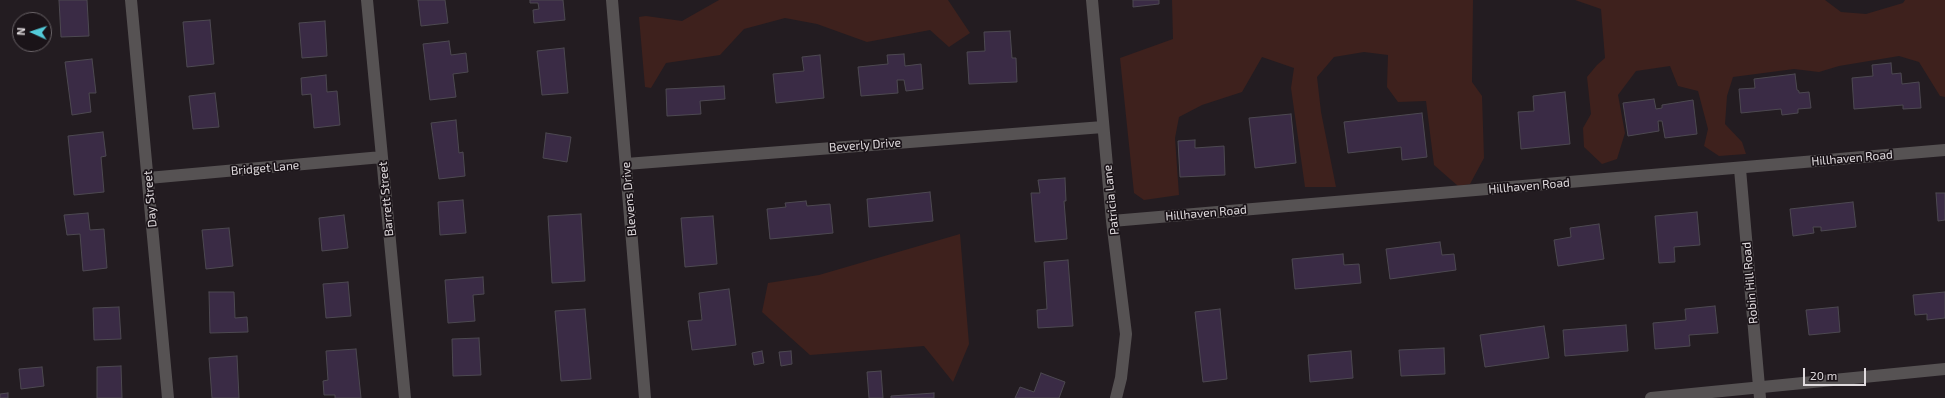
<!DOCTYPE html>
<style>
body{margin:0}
#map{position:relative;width:1945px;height:398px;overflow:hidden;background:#231c21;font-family:"Exo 2",sans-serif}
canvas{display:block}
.north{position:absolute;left:12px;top:12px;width:40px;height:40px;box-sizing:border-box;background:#1a1318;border:1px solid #696367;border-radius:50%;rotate:273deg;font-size:11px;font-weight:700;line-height:16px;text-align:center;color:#e0dbde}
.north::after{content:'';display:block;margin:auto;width:14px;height:18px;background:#53cbda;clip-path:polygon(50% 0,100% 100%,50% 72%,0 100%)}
.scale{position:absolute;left:1803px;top:368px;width:63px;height:18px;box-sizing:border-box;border:2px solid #e0dbde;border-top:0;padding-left:5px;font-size:12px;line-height:14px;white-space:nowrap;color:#e0dbde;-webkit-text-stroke:3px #1a1318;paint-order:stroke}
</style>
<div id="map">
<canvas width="1945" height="398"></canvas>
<div class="north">N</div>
<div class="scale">20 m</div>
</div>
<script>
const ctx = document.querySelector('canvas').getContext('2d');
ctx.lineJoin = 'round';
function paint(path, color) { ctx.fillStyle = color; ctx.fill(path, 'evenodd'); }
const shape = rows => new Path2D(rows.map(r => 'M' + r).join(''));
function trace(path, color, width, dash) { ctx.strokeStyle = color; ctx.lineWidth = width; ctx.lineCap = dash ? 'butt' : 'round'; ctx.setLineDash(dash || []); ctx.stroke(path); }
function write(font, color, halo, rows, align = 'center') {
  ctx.font = font + ' "Exo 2",sans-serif'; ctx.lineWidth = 3.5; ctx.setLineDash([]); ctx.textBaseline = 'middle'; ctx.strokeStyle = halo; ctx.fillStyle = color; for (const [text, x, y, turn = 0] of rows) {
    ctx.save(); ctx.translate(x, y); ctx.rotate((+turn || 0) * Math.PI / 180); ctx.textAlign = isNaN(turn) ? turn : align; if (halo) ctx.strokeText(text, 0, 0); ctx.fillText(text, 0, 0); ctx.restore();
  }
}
paint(shape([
 [719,0,948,0,970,33,949,47,930,30,867,42,817,24,785,18,744,29,720,55,666,63,651,88,645,87,639,17,646,16,682,21],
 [1172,0,1473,0,1472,82,1482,96,1484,158,1470,184,1458,186,1434,165,1426,101,1398,102,1387,87,1388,55,1364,52,1334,57,1317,77,1321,112,1336,187,1305,187,1291,88,1294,68,1262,57,1242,92,1202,105,1179,117,1175,138,1179,195,1144,200,1134,193,1120,58,1173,39],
 [1575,0,1825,0,1841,12,1866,14,1903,3,1905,0,1945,0,1945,97,1940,96,1919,62,1899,56,1839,66,1819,72,1794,69,1733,77,1727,96,1725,124,1742,142,1746,154,1719,156,1704,146,1708,129,1698,91,1678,86,1670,66,1636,71,1618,95,1625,133,1617,159,1602,164,1584,147,1583,128,1591,114,1587,77,1597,65,1605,58,1601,9],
 [960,234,969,344,953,382,924,346,810,355,762,312,768,283,819,275]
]), '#3e211d');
const building = shape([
 [59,0,87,0,89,36,61,37,59,0],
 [418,0,445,0,448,23,421,26,418,0],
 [530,0,563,0,565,20,534,23,533,10,539,9,538,3,530,3,530,0],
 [1133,0,1159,0,1159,4,1133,7,1133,0],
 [210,20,214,64,187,67,183,22,210,20],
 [325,21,327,56,302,58,299,23,325,21],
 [1010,31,1012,58,1016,58,1017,82,969,84,967,52,985,51,984,32,1010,31],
 [449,41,451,55,466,53,468,72,453,74,456,97,430,100,423,44,449,41],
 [564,48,568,93,542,95,537,51,564,48],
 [904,54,905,66,921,64,923,89,906,91,904,80,897,80,898,93,861,96,858,67,888,64,887,55,904,54],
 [820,55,824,98,776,103,773,74,804,71,802,57,820,55],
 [92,59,96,93,89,93,91,112,72,115,65,62,92,59],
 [1891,63,1892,74,1901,73,1902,84,1919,82,1921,108,1903,109,1903,105,1854,109,1852,78,1873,76,1872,65,1891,63],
 [1795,74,1797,90,1799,91,1799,93,1809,92,1811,108,1798,109,1798,113,1782,115,1781,109,1741,113,1739,89,1755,88,1754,79,1795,74],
 [326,75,327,92,337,91,340,125,314,128,311,94,302,95,301,78,326,75],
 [724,86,725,99,700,101,701,114,667,116,666,89,724,86],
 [1565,92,1570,144,1521,149,1518,112,1534,111,1533,96,1565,92],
 [215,93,219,127,193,129,189,96,215,93],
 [1654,99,1656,109,1662,108,1662,105,1693,100,1697,134,1665,138,1662,121,1658,121,1659,131,1628,136,1623,103,1654,99],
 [1422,113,1427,157,1402,160,1401,147,1348,153,1344,122,1422,113],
 [1291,114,1296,163,1255,168,1249,118,1291,114],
 [456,120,459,153,463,152,465,176,439,179,431,123,456,120],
 [103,132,106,156,101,157,104,192,74,195,68,136,103,132],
 [546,133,571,137,567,162,543,158,546,133],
 [1195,140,1195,148,1224,146,1225,175,1180,177,1178,141,1195,140],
 [1065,178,1066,201,1064,201,1067,239,1035,242,1031,193,1040,193,1038,180,1065,178],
 [930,192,933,221,869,227,867,199,930,192],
 [1936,193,1945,193,1945,220,1938,221,1936,193],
 [463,200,466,233,440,235,438,202,463,200],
 [806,201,807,206,830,204,833,233,770,239,767,209,786,207,785,203,806,201],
 [1853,202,1856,227,1821,231,1821,227,1813,227,1814,233,1793,236,1790,209,1853,202],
 [1697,212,1700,245,1674,247,1675,262,1659,263,1655,216,1697,212],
 [88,213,90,230,104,229,107,268,83,271,80,234,67,235,64,215,88,213],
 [581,214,585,281,552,283,548,216,581,214],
 [344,215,348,248,322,251,319,218,344,215],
 [713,216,717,264,685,267,681,218,713,216],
 [1599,224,1604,259,1558,266,1554,240,1571,237,1570,228,1599,224],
 [229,228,233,266,206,269,202,230,229,228],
 [1440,242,1442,255,1454,254,1456,270,1390,279,1386,249,1440,242],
 [1343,254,1344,265,1359,264,1361,283,1295,289,1292,259,1343,254],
 [1068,260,1073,326,1038,328,1037,310,1047,309,1044,262,1068,260],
 [483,277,484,294,473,295,475,321,448,323,445,280,483,277],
 [348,282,351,316,326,318,323,284,348,282],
 [729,289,736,345,692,350,688,321,702,320,699,293,729,289],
 [209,292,234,292,235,318,247,317,248,332,210,333,209,292],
 [1945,292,1945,318,1927,320,1927,314,1915,315,1913,295,1945,292],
 [1715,306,1718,333,1689,335,1690,346,1655,349,1653,323,1686,320,1685,309,1715,306],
 [119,307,121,339,94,340,93,308,119,307],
 [1838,307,1840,332,1809,335,1806,310,1838,307],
 [585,309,591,379,561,381,555,311,585,309],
 [1220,309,1227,379,1203,382,1195,312,1220,309],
 [1626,325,1628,351,1565,356,1563,330,1626,325],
 [1544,326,1549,358,1485,367,1480,335,1544,326],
 [479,338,481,375,453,376,452,339,479,338],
 [1444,348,1445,374,1401,376,1399,350,1444,348],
 [356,349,361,398,335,398,335,395,324,395,323,381,328,380,326,351,356,349],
 [762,351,764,363,754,365,752,353,762,351],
 [791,351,792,364,781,366,779,352,791,351],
 [1351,351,1353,378,1310,382,1308,355,1351,351],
 [237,356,239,398,212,398,209,358,237,356],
 [121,366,122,398,97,398,97,367,121,366],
 [42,367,44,386,21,389,19,369,42,367],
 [881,371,883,398,869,398,867,372,881,371],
 [1041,373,1065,382,1059,398,1015,398,1020,387,1034,392,1041,373],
 [8,393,8,398,0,398,0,394,8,393],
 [934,393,934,398,891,398,891,396,934,393]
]);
paint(building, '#3a2b45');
trace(building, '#4d4951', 1);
trace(shape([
 [131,0,168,398],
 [367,0,405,398],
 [612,0,645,398],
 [1092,0,1112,221,1126,334,1121,378,1116,398],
 [626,164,1103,127],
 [1740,169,1760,398],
 [148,178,382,157],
 [1112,221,1945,150],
 [1651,398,1945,369]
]), '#565253', 12);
write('12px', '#e0dbde', '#1a1318', [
 ["Beverly Drive",865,145,-4],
 ["Hillhaven Road",1852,158,-5],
 ["Bridget Lane",265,168,-5],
 ["Hillhaven Road",1529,186,-5],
 ["Day Street",150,199,-95],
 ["Barrett Street",386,199,-95],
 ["Blevens Drive",629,199,-95],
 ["Patricia Lane",1111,200,-96],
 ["Hillhaven Road",1206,213,-5],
 ["Robin Hill Road",1750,283,-95]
]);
</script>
